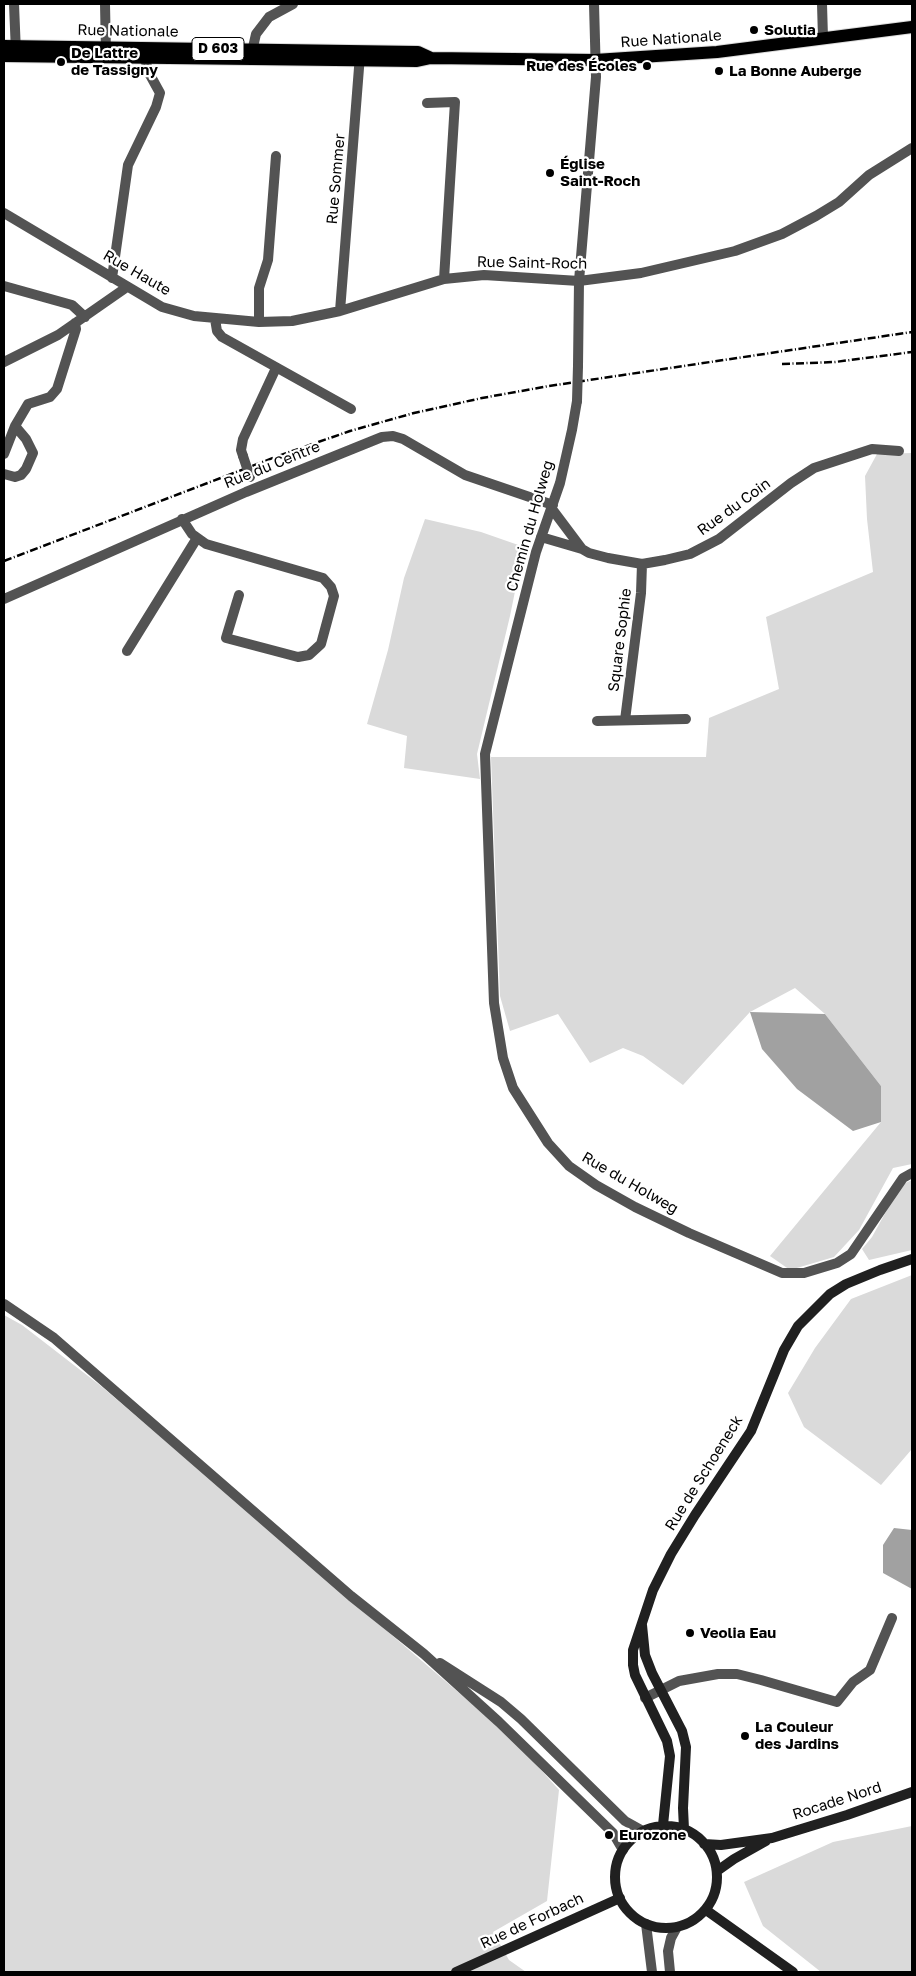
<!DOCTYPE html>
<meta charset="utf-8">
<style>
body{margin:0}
#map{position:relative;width:916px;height:1976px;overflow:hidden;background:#fff;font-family:"Golos Text",sans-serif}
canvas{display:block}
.frame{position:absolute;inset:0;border:5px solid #000;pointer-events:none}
</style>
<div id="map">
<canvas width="916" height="1976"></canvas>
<div class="frame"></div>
</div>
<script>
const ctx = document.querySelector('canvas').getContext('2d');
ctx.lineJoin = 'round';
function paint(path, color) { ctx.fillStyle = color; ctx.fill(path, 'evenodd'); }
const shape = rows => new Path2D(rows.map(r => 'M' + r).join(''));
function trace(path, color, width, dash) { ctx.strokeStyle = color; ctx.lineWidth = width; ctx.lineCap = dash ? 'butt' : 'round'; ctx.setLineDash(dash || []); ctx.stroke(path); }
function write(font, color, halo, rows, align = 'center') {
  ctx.font = font + ' "Golos Text",sans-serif'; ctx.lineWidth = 4.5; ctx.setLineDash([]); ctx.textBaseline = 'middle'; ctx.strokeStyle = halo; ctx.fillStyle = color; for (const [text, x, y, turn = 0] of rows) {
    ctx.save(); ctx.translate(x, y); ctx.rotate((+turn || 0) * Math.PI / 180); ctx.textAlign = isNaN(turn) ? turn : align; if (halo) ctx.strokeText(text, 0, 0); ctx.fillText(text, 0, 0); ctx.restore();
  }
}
paint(shape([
 [912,453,912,1164,893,1168,859,1230,834,1257,790,1270,770,1256,881,1122,881,1086,825,1014,795,988,750,1012,683,1085,643,1056,623,1048,590,1063,558,1014,510,1031,500,996,491,757,706,757,709,718,779,689,766,617,873,572,867,519,865,476,877,454],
 [425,519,481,532,524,547,510,616,477,754,480,779,404,768,407,736,367,724,388,650,404,578],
 [912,1180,912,1250,869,1260,862,1249,872,1237,898,1190,901,1185],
 [912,1275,912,1449,881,1485,804,1427,788,1393,815,1348,851,1299],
 [4,1315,22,1325,101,1386,281,1540,514,1740,559,1790,547,1901,493,1932,509,1960,526,1972,4,1972],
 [912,1826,912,1972,821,1972,763,1926,744,1882,833,1842]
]), '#dadada');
paint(shape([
 [750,1012,825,1014,881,1086,881,1122,853,1131,797,1089,762,1049],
 [894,1528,912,1530,912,1589,883,1573,883,1545]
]), '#a1a1a1');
const primary = shape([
 [4,46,418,52,431,58],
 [4,56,417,61,431,58,595,60,717,52,912,27]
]);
trace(primary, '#dbdbdb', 14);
trace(shape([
 [14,4,16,53],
 [105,4,106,53],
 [822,4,823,38],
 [251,56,256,34,269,17,293,4],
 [427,103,455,102,444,279],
 [4,213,162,307,194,316,259,322,292,321,340,311,444,279,484,275,579,281,641,273,735,251,782,234,816,216,839,202,869,175,912,148],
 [112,278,128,165,156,107,160,93,149,73,143,52],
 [4,286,72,305,85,317],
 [340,311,360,55],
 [215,319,217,331,222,337,351,409],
 [259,322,259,288,268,260,276,156],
 [4,362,58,335,127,287],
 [578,366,579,281,596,77,594,4],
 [577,401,572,430,560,483,536,552,485,754,494,1003,503,1058,513,1088,548,1143,569,1166,596,1185,635,1207,689,1233,782,1273,804,1273,837,1263,851,1254,903,1178,912,1173],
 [4,454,15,426,28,404,50,397,57,389,76,329,75,323],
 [243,456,241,450,243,439,276,368],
 [4,474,15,477,21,475,26,469,33,453,26,439,15,426],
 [552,509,582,549,589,553,608,558,642,564,665,560,690,554,719,539,791,483,814,468,872,449,899,451],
 [182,519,192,534,206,544,323,578,331,587,334,596,321,644,309,655,298,657,226,638,239,595],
 [541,537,582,549],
 [4,599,246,492,382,437,393,436,403,439,465,475,553,505],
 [127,651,197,538],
 [625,720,641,593,642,564],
 [597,721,686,719],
 [4,1304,54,1338,351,1596,424,1654,499,1722,613,1833,623,1850],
 [440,1663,501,1702,521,1719,625,1821,643,1831],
 [645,1698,679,1681,718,1674,737,1674,761,1680,837,1702,853,1682,870,1670,892,1618],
 [646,1924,652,1972],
 [670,1972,668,1951,671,1938,677,1927]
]), '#535353', 10);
trace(shape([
 [642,1625,645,1655,652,1673,682,1731,686,1747,683,1808,684,1829],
 [663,1825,670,1756,667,1741,635,1675,633,1665,633,1650,653,1590,671,1554,695,1515,751,1431,784,1350,798,1326,830,1294,846,1284,880,1270,912,1259],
 '615 1877a51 51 0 1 1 102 0a51 51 0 1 1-102 0Z',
 [704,1844,721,1845,772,1838,847,1815,912,1792],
 [717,1871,734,1859,766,1841],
 [706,1910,793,1972],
 [456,1972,620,1898]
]), '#202020', 10);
trace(primary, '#000', 12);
trace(shape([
 [782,364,835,362,912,352],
 [4,561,278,456,350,431,414,413,482,398,549,386,912,332]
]), '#000', 2.5, [8, 2.5, 1, 2.5]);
trace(shape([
 [577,401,578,366],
 [243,456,250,477]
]), '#535353', 10);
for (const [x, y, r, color] of [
 [754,30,5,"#000"],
 [61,62,5,"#000"],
 [647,66,5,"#000"],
 [719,71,5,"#000"],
 [550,173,5,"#000"],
 [690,1633,5,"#000"],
 [745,1736,5,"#000"],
 [609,1835,5,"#000"]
]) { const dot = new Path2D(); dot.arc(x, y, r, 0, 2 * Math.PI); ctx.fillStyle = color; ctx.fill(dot); trace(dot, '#fff', 2); }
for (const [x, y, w] of [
 [218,49,52]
]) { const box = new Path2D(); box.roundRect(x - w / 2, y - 11.5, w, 23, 4); ctx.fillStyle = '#fff'; ctx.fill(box); trace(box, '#000', 1); }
write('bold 14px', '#000', null, [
 ["D 603",218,49]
]);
write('bold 15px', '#000', '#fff', [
 ["Solutia",764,30],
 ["De Lattre",71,53],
 ["de Tassigny",71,70],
 ["Rue des Écoles",637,66,"right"],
 ["La Bonne Auberge",729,71],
 ["Église",560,164],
 ["Saint-Roch",560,181],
 ["Veolia Eau",700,1633],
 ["La Couleur",755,1727],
 ["des Jardins",755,1744],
 ["Eurozone",619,1835]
], 'left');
write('15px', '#000', '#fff', [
 ["Rue Nationale",128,31,1],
 ["Rue Nationale",671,39,-4],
 ["Rue Sommer",336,179,-85],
 ["Rue Saint-Roch",532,263,1],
 ["Rue Haute",137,273,30],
 ["Rue du Centre",272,465,-22],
 ["Rue du Coin",734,507,-36],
 ["Chemin du Holweg",530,526,-74],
 ["Square Sophie",620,640,-83],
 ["Rue du Holweg",630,1183,30],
 ["Rue de Schoeneck",704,1473,-58],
 ["Rocade Nord",837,1801,-18],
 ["Rue de Forbach",532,1921,-25]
]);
</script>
